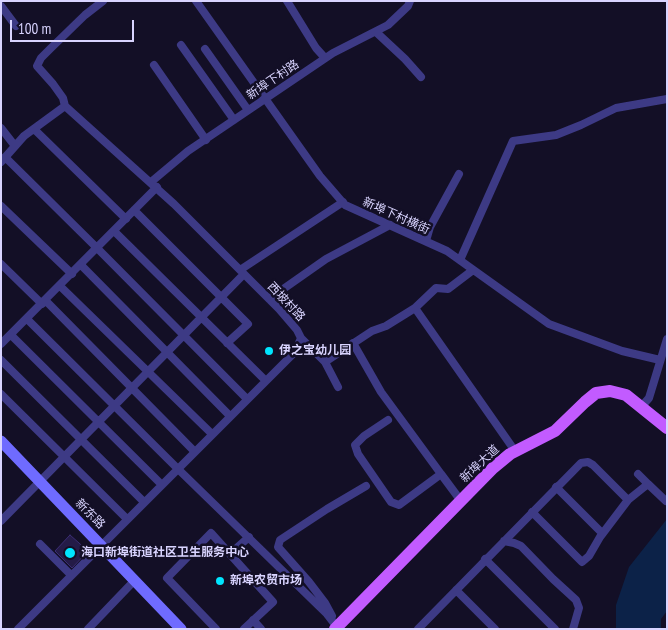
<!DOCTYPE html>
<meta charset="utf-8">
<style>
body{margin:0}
#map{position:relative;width:668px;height:630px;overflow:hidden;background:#130f26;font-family:"PT Sans Narrow",sans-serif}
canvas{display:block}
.frame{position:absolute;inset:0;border:2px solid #d9d4ff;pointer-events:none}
.scale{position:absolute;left:10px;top:20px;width:124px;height:22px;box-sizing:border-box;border:2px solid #d9d4ff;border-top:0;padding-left:6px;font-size:15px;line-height:18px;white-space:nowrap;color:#d9d4ff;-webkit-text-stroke:4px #130f26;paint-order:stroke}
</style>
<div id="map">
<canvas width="668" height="630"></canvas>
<div class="frame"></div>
<div class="scale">100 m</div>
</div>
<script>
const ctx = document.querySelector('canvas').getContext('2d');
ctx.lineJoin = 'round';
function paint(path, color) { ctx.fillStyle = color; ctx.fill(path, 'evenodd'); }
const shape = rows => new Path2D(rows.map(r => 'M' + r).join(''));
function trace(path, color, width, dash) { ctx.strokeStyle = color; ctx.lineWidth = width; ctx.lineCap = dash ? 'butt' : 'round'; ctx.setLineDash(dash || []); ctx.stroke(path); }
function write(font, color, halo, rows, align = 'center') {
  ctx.font = font + ' "PT Sans Narrow","Noto Sans SC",sans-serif'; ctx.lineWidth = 5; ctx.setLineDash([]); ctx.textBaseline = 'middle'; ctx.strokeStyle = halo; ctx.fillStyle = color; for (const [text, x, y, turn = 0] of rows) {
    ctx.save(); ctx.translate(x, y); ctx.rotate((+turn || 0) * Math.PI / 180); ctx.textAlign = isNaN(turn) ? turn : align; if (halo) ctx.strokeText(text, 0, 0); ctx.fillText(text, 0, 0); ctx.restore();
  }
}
paint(shape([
 [667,519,667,611,661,619,661,629,616,629,616,605,629,567]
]), '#0c2248');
const building = shape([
 [70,535,88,551,72,568,55,551,70,535]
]);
paint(building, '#241b47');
trace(building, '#3b2d73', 1);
trace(shape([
 [196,1,320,176,345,205,447,251,549,324,622,351,660,360],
 [287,1,316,48,325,58],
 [1,6,16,26],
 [376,32,405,59,421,77],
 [181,45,234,120],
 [205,49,248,110],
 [154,65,206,140],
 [65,106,63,98,53,84,37,66,41,58,50,49,85,15,103,1],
 [1,128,15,146],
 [34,129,126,219],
 [5,157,97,248,247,399],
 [1,162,24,136,65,106],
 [151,182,188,151,333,53,388,25,408,6,410,1],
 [1,206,72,274],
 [134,210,248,324,227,343],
 [114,231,266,381],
 [426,241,430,227,459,174],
 [460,260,513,141,556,135,581,125,616,108,667,99],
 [1,264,42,304],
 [81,265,230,416],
 [240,270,343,202],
 [60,286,212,434],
 [269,299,326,259,390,225],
 [46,301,195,452],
 [415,308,515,451],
 [27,319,178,469,327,614,337,627],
 [11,335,162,485],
 [301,338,325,362,372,331,386,326,415,308,436,288,448,289,473,270],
 [353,343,381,392,441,474],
 [1,344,157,187],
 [1,360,144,502],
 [325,362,338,387],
 [1,394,127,519],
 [642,406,649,398,667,339],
 [388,420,364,436,355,445,358,454,391,502,399,505,441,474,461,501],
 [638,474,648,484],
 [556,487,602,533],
 [532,512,582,562,589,556,600,537,628,500,648,484,666,501],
 [1,521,244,274],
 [504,541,514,543,521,546,553,579,576,600,579,608,573,629],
 [40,544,71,575],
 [230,554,249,537],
 [485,559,555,629],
 [456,590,495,629],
 [332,616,325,603,309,582,278,547,280,540,327,509,366,486],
 [253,620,261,629],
 [18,629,295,352,301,338,297,330,279,309,174,204,65,106],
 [88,629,134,581],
 [216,629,167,578,211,533,273,602,244,629],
 [418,629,581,463,588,462,593,465,628,500]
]), '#3d3a85', 8);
trace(shape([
 [1,441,181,629]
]), '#6f6bff', 11);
trace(shape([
 [335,629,493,468,510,454,555,431,585,402,596,393,610,391,626,395,667,428]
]), '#c25bff', 12);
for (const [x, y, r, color] of [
 [269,351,5,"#00e5ff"],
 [70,553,6,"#00e5ff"],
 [220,581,5,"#00e5ff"]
]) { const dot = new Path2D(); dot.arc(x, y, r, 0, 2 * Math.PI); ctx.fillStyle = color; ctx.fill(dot); trace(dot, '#130f26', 2); }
write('12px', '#d9d4ff', '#130f26', [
 ["新埠下村路",273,80,-34],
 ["新埠下村横街",396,216,24],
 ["西坡村路",286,302,47],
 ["新埠大道",480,464,-43],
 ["新东路",90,514,45]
]);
write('bold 12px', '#d9d4ff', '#130f26', [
 ["伊之宝幼儿园",279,351],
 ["海口新埠街道社区卫生服务中心",81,553],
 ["新埠农贸市场",230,581]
], 'left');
</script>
